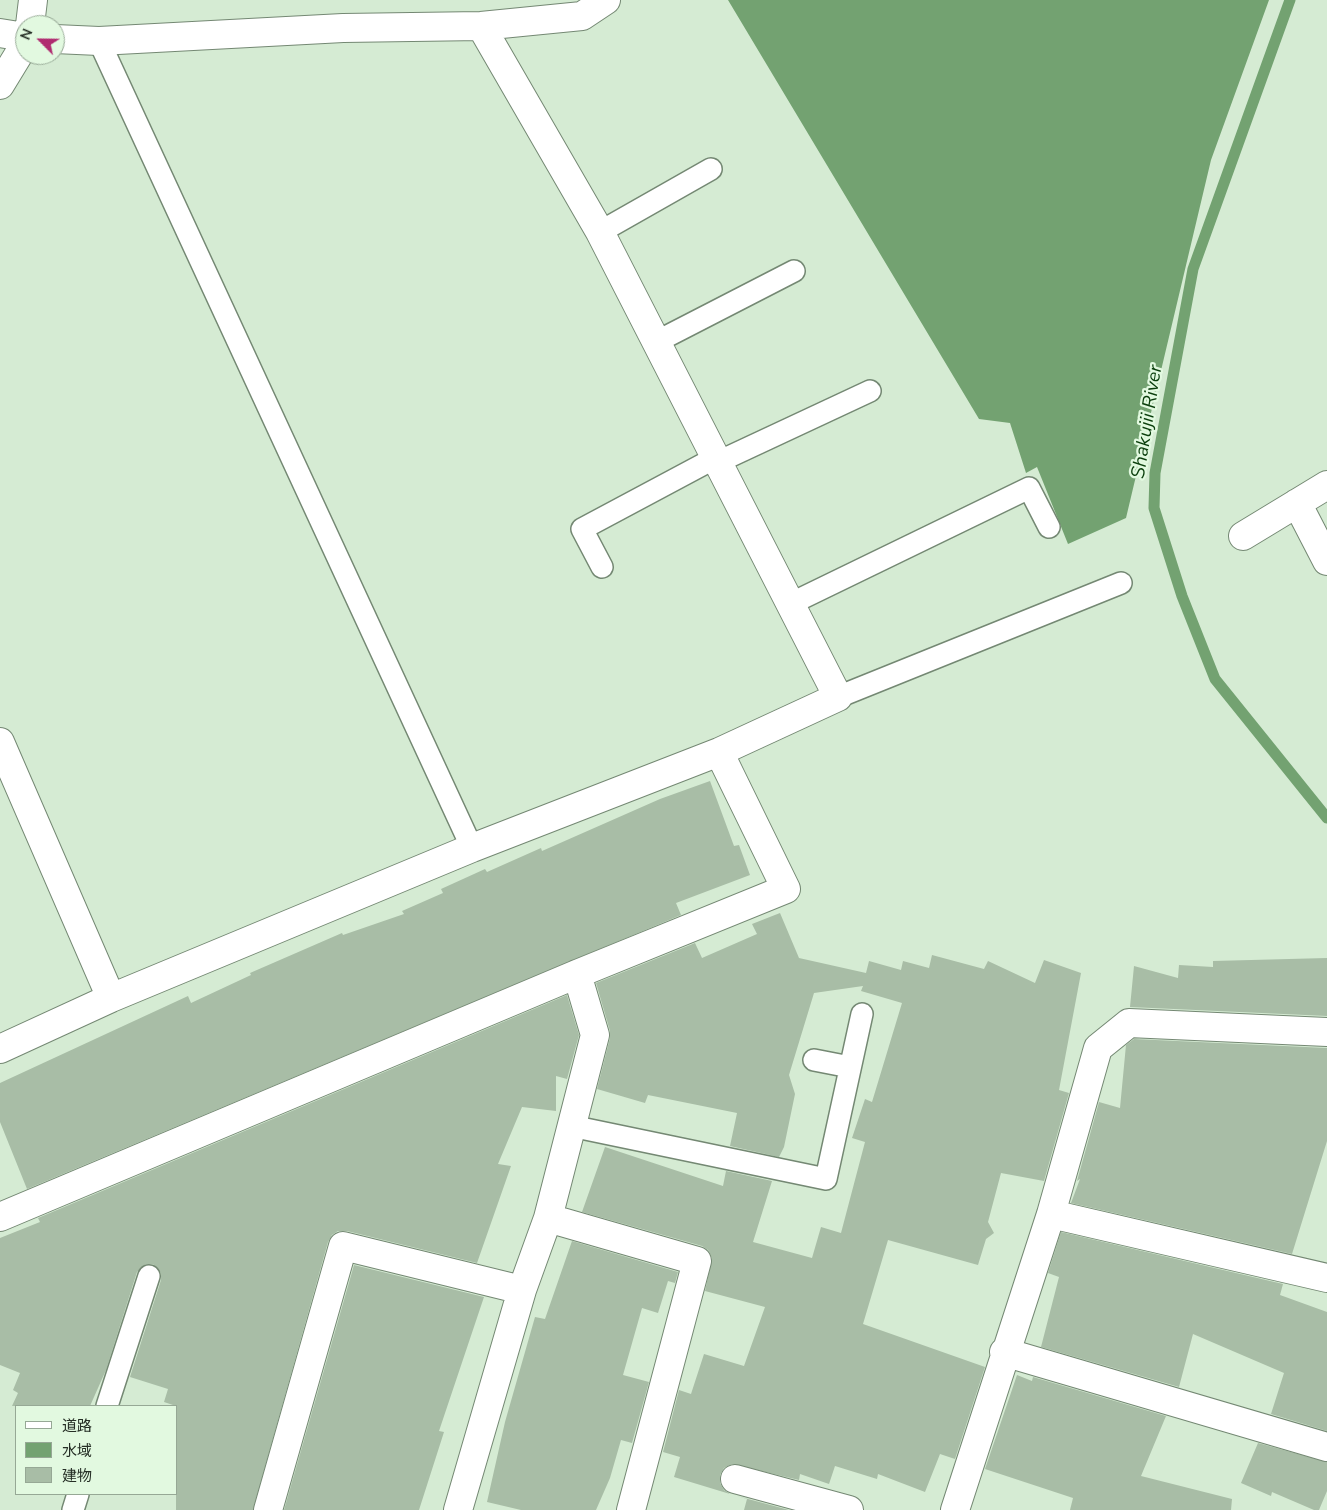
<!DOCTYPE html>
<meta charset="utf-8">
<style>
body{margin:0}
#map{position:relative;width:1327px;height:1510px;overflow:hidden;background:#d5ebd3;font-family:"Nunito Sans","Noto Sans JP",sans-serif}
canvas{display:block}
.legend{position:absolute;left:15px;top:1405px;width:162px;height:90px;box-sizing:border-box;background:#e2f9e0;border:1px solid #96a895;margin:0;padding:6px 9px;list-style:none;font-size:15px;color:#252e25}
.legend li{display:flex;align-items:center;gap:10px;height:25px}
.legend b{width:25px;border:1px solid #96a895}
.north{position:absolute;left:15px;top:15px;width:50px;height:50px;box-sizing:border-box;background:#e2f9e0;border:1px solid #96a895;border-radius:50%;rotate:293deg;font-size:14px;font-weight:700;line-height:20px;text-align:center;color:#252e25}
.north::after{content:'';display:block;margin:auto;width:18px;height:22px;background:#b02b70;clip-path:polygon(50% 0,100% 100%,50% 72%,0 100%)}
</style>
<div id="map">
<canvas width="1327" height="1510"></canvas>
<ul class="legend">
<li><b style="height:6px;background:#fff"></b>道路</li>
<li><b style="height:14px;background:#73a271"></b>水域</li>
<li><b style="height:14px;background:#a8bda6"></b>建物</li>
</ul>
<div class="north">N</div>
</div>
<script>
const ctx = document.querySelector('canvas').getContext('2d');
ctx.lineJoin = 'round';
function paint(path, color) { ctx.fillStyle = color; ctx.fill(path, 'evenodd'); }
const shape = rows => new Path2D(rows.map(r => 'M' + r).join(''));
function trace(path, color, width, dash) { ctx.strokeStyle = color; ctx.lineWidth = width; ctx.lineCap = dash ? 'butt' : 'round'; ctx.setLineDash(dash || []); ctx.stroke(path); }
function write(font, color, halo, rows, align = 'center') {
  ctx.font = font + ' "Nunito Sans",sans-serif'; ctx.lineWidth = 4.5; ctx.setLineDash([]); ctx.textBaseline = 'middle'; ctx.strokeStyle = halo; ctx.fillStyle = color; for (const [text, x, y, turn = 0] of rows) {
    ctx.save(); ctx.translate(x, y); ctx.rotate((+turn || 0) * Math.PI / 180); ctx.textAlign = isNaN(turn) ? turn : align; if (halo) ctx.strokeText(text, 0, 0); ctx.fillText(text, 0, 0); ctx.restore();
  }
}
paint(shape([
 [728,0,1269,0,1211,160,1126,518,1068,544,1037,467,1026,473,1010,423,979,419]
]), '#73a271');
trace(shape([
 [1290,0,1193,269,1155,473,1154,508,1182,596,1215,679,1327,818]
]), '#73a271', 11);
paint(shape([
 [710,781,734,846,739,845,750,875,676,903,681,915,27,1189,0,1122,0,1083,188,996,191,1003,251,975,250,973,342,933,343,935,404,914,402,911,443,893,441,889,485,869,487,872,541,848,542,851,660,799],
 [780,913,799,958,866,973,869,961,901,970,903,961,929,968,932,955,984,969,988,961,1035,983,1044,960,1081,973,1059,1090,1069,1093,1044,1181,1001,1173,988,1222,994,1233,986,1239,978,1265,888,1240,863,1324,985,1367,955,1459,940,1454,925,1492,878,1474,877,1479,835,1466,829,1484,800,1474,799,1480,732,1464,724,1468,720,1475,720,1483,724,1490,730,1494,674,1477,680,1457,663,1452,679,1390,691,1394,704,1354,744,1366,765,1307,705,1291,712,1258,708,1250,702,1246,582,1212,605,1147,723,1186,726,1171,772,1181,753,1242,812,1258,821,1227,841,1233,865,1142,852,1138,865,1099,872,1102,902,1003,861,991,863,986,814,993,789,1075,795,1094,784,1147,779,1157,730,1146,737,1113,648,1095,645,1103,597,1089,610,1038,610,1031,596,983,695,943,702,958,757,934,752,924],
 [1327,958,1327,1016,1130,1007,1134,966,1178,978,1179,965,1213,967,1213,961],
 [567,995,579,1035,567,1079,556,1076,556,1111,522,1107,498,1164,511,1166,477,1263,347,1231,338,1231,332,1235,328,1242,253,1510,176,1510,176,1406,164,1402,168,1389,130,1377,161,1280,161,1273,153,1264,146,1264,137,1272,106,1370,90,1406,12,1406,18,1393,13,1390,20,1373,0,1365,0,1238,40,1222,38,1218],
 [1134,1039,1327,1048,1327,1141,1292,1254,1071,1203,1080,1179,1077,1181,1099,1102,1120,1108,1126,1045],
 [1061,1232,1283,1284,1280,1295,1327,1312,1327,1431,1271,1414,1284,1373,1193,1334,1179,1387,1041,1347,1059,1277,1048,1273],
 [572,1241,678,1272,675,1283,668,1281,658,1313,642,1308,623,1375,649,1382,632,1443,621,1440,610,1478,596,1510,521,1510,487,1502,505,1422,535,1317,545,1319],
 [354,1265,484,1297,439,1431,444,1432,419,1510,284,1510],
 [1017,1375,1032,1381,1033,1377,1166,1416,1141,1476,1232,1499,1231,1510,1070,1510,1073,1498,985,1469],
 [1258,1443,1327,1462,1327,1491,1319,1510,1314,1510,1272,1492,1271,1496,1241,1483],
 [737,1496,789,1510,744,1510,747,1499]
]), '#a8bda6');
const service = shape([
 [99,41,472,848],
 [600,232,711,169],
 [656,342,794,271],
 [718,462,870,391],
 [602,567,582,529,715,458],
 [790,604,1029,488,1049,527],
 [838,697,1121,583],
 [814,1060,850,1067],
 [571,1126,826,1179,862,1014],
 [107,1406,149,1276],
 [73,1510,78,1494]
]);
const minor = shape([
 [30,25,33,0],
 [0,33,25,37],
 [55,39,99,41,343,28,481,26,582,16,606,0],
 [0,85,25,44],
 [1297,503,1327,561],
 [1243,536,1327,485],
 [0,742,111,998],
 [0,1049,111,998,472,848,719,752,838,697,600,232,481,26],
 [1051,1214,1327,1278],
 [0,1217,577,974,786,889,719,752],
 [548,1218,697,1261,631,1510],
 [1004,1352,1327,1447],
 [735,1479,849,1510],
 [268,1510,343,1246,522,1290],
 [458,1510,522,1290,548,1218,595,1035,577,974],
 [955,1510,1051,1214,1098,1048,1129,1023,1327,1032]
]);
trace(service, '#748873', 24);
trace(minor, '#748873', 30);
trace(service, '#fff', 21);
trace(minor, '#fff', 28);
write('italic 19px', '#0a3e0c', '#e2f9e0', [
 ["Shakujii River",1148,422,-81]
]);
</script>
